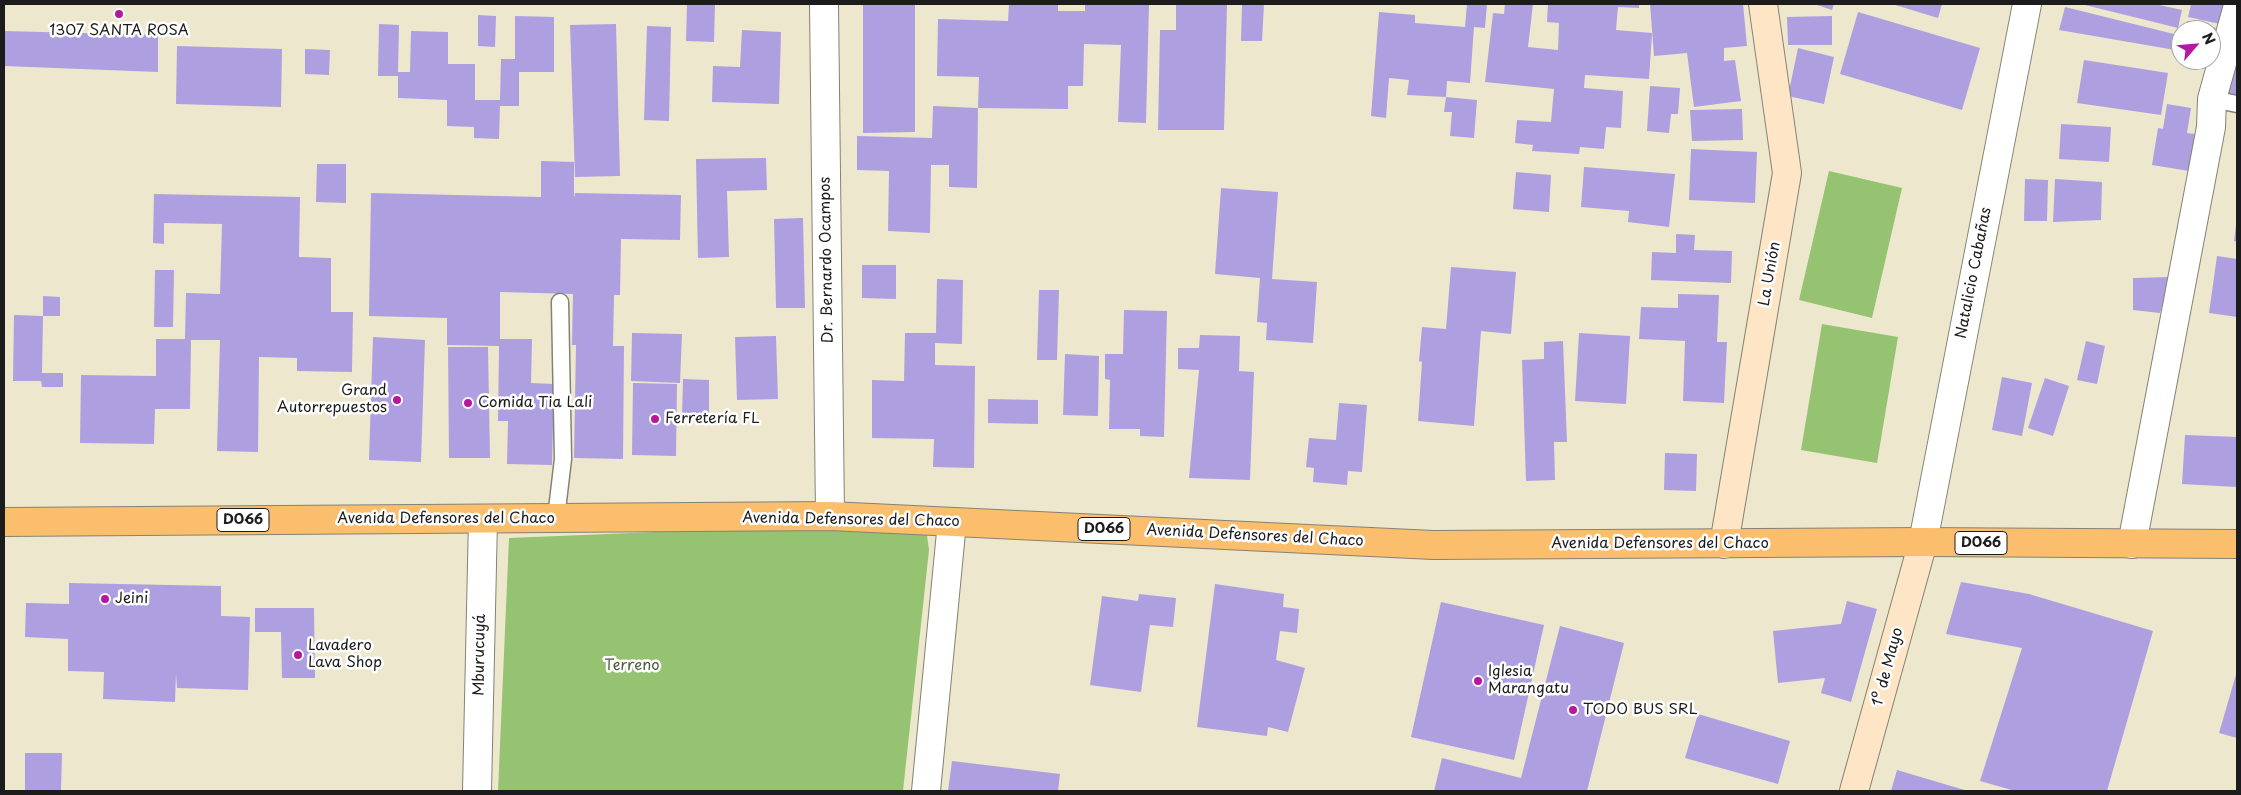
<!DOCTYPE html>
<meta charset="utf-8">
<style>
body{margin:0}
#map{position:relative;width:2241px;height:795px;overflow:hidden;background:#ede8cd;font-family:"Playpen Sans",sans-serif}
canvas{display:block}
.frame{position:absolute;inset:0;border:5px solid #1c1c1c;pointer-events:none}
.north{position:absolute;left:2171px;top:20px;width:50px;height:50px;box-sizing:border-box;background:#fff;border:1px solid #a4a4a4;border-radius:50%;rotate:63deg;font-size:14px;font-weight:700;line-height:20px;text-align:center;color:#1c1c1c}
.north::after{content:'';display:block;margin:auto;width:18px;height:22px;background:#b5179e;clip-path:polygon(50% 0,100% 100%,50% 72%,0 100%)}
</style>
<div id="map">
<canvas width="2241" height="795"></canvas>
<div class="frame"></div>
<div class="north">N</div>
</div>
<script>
const ctx = document.querySelector('canvas').getContext('2d');
ctx.lineJoin = 'round';
function paint(path, color) { ctx.fillStyle = color; ctx.fill(path, 'evenodd'); }
const shape = rows => new Path2D(rows.map(r => 'M' + r).join(''));
function trace(path, color, width, dash) { ctx.strokeStyle = color; ctx.lineWidth = width; ctx.lineCap = dash ? 'butt' : 'round'; ctx.setLineDash(dash || []); ctx.stroke(path); }
function write(font, color, halo, rows, align = 'center') {
  ctx.font = font + ' "Playpen Sans",sans-serif'; ctx.lineWidth = 5; ctx.setLineDash([]); ctx.textBaseline = 'middle'; ctx.strokeStyle = halo; ctx.fillStyle = color; for (const [text, x, y, turn = 0] of rows) {
    ctx.save(); ctx.translate(x, y); ctx.rotate((+turn || 0) * Math.PI / 180); ctx.textAlign = isNaN(turn) ? turn : align; if (halo) ctx.strokeText(text, 0, 0); ctx.fillText(text, 0, 0); ctx.restore();
  }
}
paint(shape([
 [1829,171,1902,188,1872,318,1799,300],
 [1822,324,1898,337,1877,463,1801,450],
 [925,521,929,550,903,791,498,791,509,538]
]), '#96c371');
paint(shape([
 [687,4,715,4,714,42,686,41],
 [863,4,915,4,915,132,863,133],
 [1009,4,1058,4,1058,11,1085,11,1085,4,1149,5,1146,123,1118,122,1121,45,1084,44,1083,86,1068,86,1068,109,978,108,979,77,937,76,938,19,1008,21],
 [1176,4,1227,4,1224,130,1158,130,1160,30,1176,30],
 [1242,4,1264,4,1262,41,1241,41],
 [1467,4,1487,4,1485,28,1474,27,1470,83,1447,81,1446,97,1407,95,1409,80,1389,78,1386,118,1371,116,1379,12,1415,15,1415,23,1465,27],
 [1505,4,1533,4,1528,47,1558,50,1559,23,1547,22,1548,4,1639,4,1639,8,1618,7,1616,30,1652,33,1649,79,1585,75,1584,88,1623,91,1621,128,1606,127,1604,149,1580,147,1579,154,1532,151,1533,145,1515,143,1517,120,1551,122,1554,89,1485,82,1493,13,1504,14],
 [1650,4,1743,4,1747,46,1724,48,1724,61,1735,60,1741,101,1694,107,1687,53,1654,56],
 [1814,4,1834,4,1832,10],
 [1892,4,1942,4,1938,18],
 [2081,4,2155,4,2182,10,2178,28],
 [2191,4,2225,4,2220,24,2188,17],
 [2065,7,2178,35,2175,50,2059,30],
 [1858,12,1980,48,1962,110,1840,74],
 [478,15,496,16,495,47,478,46],
 [515,16,554,17,554,72,519,72,519,106,500,106,499,139,474,138,474,127,447,126,447,100,398,98,398,76,378,76,379,24,399,25,398,72,410,72,411,31,448,32,448,64,475,64,475,100,500,100,501,59,515,59],
 [1832,16,1832,45,1788,45,1787,17],
 [2187,21,2216,28,2212,48,2211,30,2185,30],
 [616,24,620,176,575,177,570,25],
 [647,26,671,27,669,121,644,120],
 [742,30,781,32,779,104,712,102,713,66,740,67],
 [4,31,158,35,158,72,4,66],
 [177,46,282,49,281,107,176,104],
 [1798,48,1834,57,1824,104,1788,96],
 [305,49,330,50,329,75,305,74],
 [2084,60,2168,73,2161,115,2077,103],
 [2234,61,2237,62,2237,95,2226,92],
 [1650,86,1680,88,1678,114,1671,114,1669,133,1647,131],
 [1446,97,1477,100,1474,138,1450,136,1452,112,1444,112],
 [2167,104,2191,108,2187,133,2195,134,2189,171,2152,165,2158,128,2163,129],
 [933,106,978,108,977,188,949,187,949,165,931,165,930,233,888,231,889,171,857,170,857,136,932,138],
 [1742,109,1743,140,1692,141,1690,110],
 [2061,124,2111,127,2109,162,2059,159],
 [1691,149,1757,152,1755,203,1689,200],
 [766,158,767,190,727,191,729,257,698,258,696,159],
 [541,161,574,162,574,198,575,193,681,195,680,240,621,239,620,295,614,295,613,346,624,346,623,459,574,458,576,345,572,345,573,294,500,292,500,339,532,339,531,383,554,384,552,465,507,464,508,421,498,421,499,346,447,345,447,318,369,316,371,193,541,197],
 [317,164,346,164,346,203,316,202],
 [1584,167,1675,174,1669,227,1628,222,1629,211,1581,207],
 [1516,172,1551,175,1549,212,1513,209],
 [2025,179,2048,180,2047,221,2024,221],
 [2055,179,2102,182,2101,220,2053,222],
 [1221,188,1278,192,1272,279,1317,282,1313,343,1266,340,1267,323,1257,322,1260,278,1215,274],
 [154,194,300,197,299,257,331,258,331,312,353,312,352,372,297,371,297,358,259,357,258,452,217,451,220,340,191,340,190,409,155,409,154,444,80,443,81,375,156,376,156,339,185,339,186,293,220,294,222,224,164,223,164,244,153,243],
 [803,218,805,308,776,308,774,219],
 [2236,225,2237,225,2237,242,2234,241],
 [1676,234,1695,235,1694,250,1732,251,1731,283,1651,280,1652,252,1676,253],
 [2217,256,2237,259,2237,317,2209,313],
 [862,265,896,265,896,299,862,298],
 [1451,267,1516,272,1511,334,1481,331,1474,426,1418,421,1422,362,1419,361,1422,327,1446,329],
 [155,270,174,270,173,327,154,327],
 [2170,277,2160,313,2133,310,2133,278],
 [937,279,963,280,962,344,935,343,935,365,975,366,974,468,933,467,934,439,872,438,872,380,904,381,905,333,936,333],
 [1039,290,1059,290,1057,360,1037,360],
 [1678,294,1719,295,1717,342,1727,342,1724,403,1683,401,1685,341,1639,339,1641,307,1678,308],
 [43,296,60,297,60,316,43,316],
 [1124,310,1167,311,1164,437,1140,436,1140,429,1109,429,1110,380,1105,379,1105,354,1123,354],
 [14,315,43,316,42,373,63,373,63,387,42,387,41,381,13,381],
 [632,333,682,334,680,383,631,381],
 [1579,333,1630,336,1626,404,1575,401],
 [1200,335,1240,336,1239,371,1254,372,1250,480,1189,478,1199,370,1178,369,1178,348,1199,348],
 [776,336,778,399,737,400,735,337],
 [373,337,425,340,421,462,369,460],
 [1563,341,1567,442,1554,442,1555,480,1526,481,1522,360,1544,359,1544,342],
 [2086,341,2105,346,2097,384,2077,380],
 [448,347,488,347,490,458,449,458],
 [1065,354,1099,356,1098,416,1063,415],
 [2002,377,2032,383,2022,436,1992,430],
 [2045,378,2069,386,2053,436,2028,428],
 [683,379,709,380,709,417,682,416],
 [633,383,677,384,676,456,632,455],
 [988,399,1038,400,1038,424,988,423],
 [1339,403,1367,405,1362,472,1348,471,1347,485,1313,482,1314,468,1306,467,1309,438,1336,440],
 [2185,435,2237,437,2237,487,2182,484],
 [1665,453,1697,454,1696,491,1664,490],
 [1961,582,2029,594,2153,631,2107,791,2015,791,1980,781,2022,648,1946,634],
 [69,583,221,586,221,616,250,617,248,690,177,688,176,673,175,702,103,699,104,672,68,671,68,639,25,637,26,603,69,604],
 [1215,584,1284,594,1283,607,1299,609,1297,633,1280,631,1276,660,1305,668,1288,732,1268,727,1267,736,1197,727],
 [1139,594,1176,598,1173,627,1150,625,1141,692,1090,685,1102,596,1138,601],
 [1847,601,1877,609,1851,702,1821,693,1825,678,1778,683,1773,631,1841,624],
 [1441,602,1544,625,1514,760,1411,737],
 [255,608,314,608,315,678,282,678,281,632,255,632],
 [1560,626,1624,643,1587,791,1434,791,1442,758,1521,778],
 [2237,671,2237,738,2219,733],
 [1698,714,1790,741,1778,784,1685,758],
 [25,753,62,753,61,791,25,791],
 [952,761,1060,774,1058,791,948,791],
 [1897,770,1968,791,1891,791]
]), '#ae9fe1');
const lane = shape([
 [2212,99,2237,104],
 [556,518,563,459,560,302]
]);
const street = shape([
 [824,4,830,516],
 [1923,542,2027,4],
 [2132,544,2211,127,2212,99,2237,9],
 [477,791,483,519],
 [926,791,952,522]
]);
const secondary = shape([
 [1724,544,1787,173,1763,4],
 [1854,791,1923,542]
]);
const primary = shape([
 [4,522,830,516,1433,545,1923,542,2237,544]
]);
trace(lane, '#848274', 19);
trace(street, '#848274', 30);
trace(secondary, '#848274', 30);
trace(primary, '#848274', 30);
trace(lane, '#fff', 16);
trace(street, '#fff', 28);
trace(secondary, '#fde5c5', 28);
trace(primary, '#fabe6d', 28);
for (const [x, y, r, color] of [
 [119,14,5,"#b5179e"],
 [397,400,5,"#b5179e"],
 [468,403,5,"#b5179e"],
 [655,419,5,"#b5179e"],
 [105,599,5,"#b5179e"],
 [298,655,5,"#b5179e"],
 [1478,681,5,"#b5179e"],
 [1573,710,5,"#b5179e"]
]) { const dot = new Path2D(); dot.arc(x, y, r, 0, 2 * Math.PI); ctx.fillStyle = color; ctx.fill(dot); trace(dot, '#fff', 2); }
for (const [x, y, w] of [
 [243,520,52],
 [1104,529,52],
 [1981,543,52]
]) { const box = new Path2D(); box.roundRect(x - w / 2, y - 11.5, w, 23, 4); ctx.fillStyle = '#fff'; ctx.fill(box); trace(box, '#1c1c1c', 1); }
write('bold 14px', '#1c1c1c', null, [
 ["D066",243,520],
 ["D066",1104,529],
 ["D066",1981,543]
]);
write('15px', '#1c1c1c', '#fff', [
 ["1307 SANTA ROSA",119,31,"center"],
 ["Grand",387,391,"right"],
 ["Autorrepuestos",387,408,"right"],
 ["Comida Tia Lali",478,403],
 ["Ferretería FL",665,419],
 ["Jeini",115,599],
 ["Lavadero",308,646],
 ["Lava Shop",308,663],
 ["Iglesia",1488,672],
 ["Marangatu",1488,689],
 ["TODO BUS SRL",1583,710]
], 'left');
write('15px', '#1c1c1c', '#fff', [
 ["Dr. Bernardo Ocampos",827,260,-91],
 ["Natalicio Cabañas",1974,273,-79],
 ["La Unión",1770,274,-80],
 ["Avenida Defensores del Chaco",446,519],
 ["Avenida Defensores del Chaco",851,520,1],
 ["Avenida Defensores del Chaco",1255,536,3],
 ["Avenida Defensores del Chaco",1660,544],
 ["Mburucuyá",480,655,-89],
 ["1º de Mayo",1888,667,-75]
]);
write('15px', '#4d5f3e', '#fff', [
 ["Terreno",632,666]
]);
</script>
